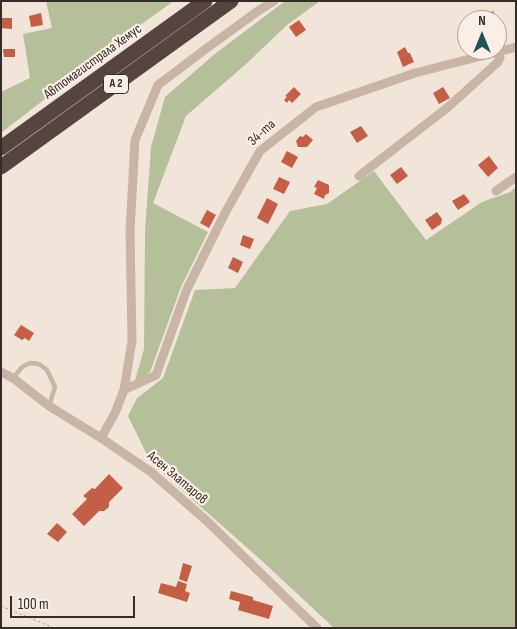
<!DOCTYPE html>
<meta charset="utf-8">
<style>
body{margin:0}
#map{position:relative;width:517px;height:629px;overflow:hidden;background:#f1e5da;font-family:"Sofia Sans Condensed",sans-serif}
canvas{display:block}
.frame{position:absolute;inset:0;border:2px solid #352b27;pointer-events:none}
.north{position:absolute;left:457px;top:10px;width:50px;height:50px;box-sizing:border-box;background:#f9efe6;border:1px solid #aba19a;border-radius:50%;rotate:0deg;font-size:14px;font-weight:700;line-height:20px;text-align:center;color:#352b27}
.north::after{content:'';display:block;margin:auto;width:18px;height:22px;background:#1d5456;clip-path:polygon(50% 0,100% 100%,50% 72%,0 100%)}
.scale{position:absolute;left:10px;top:596px;width:125px;height:22px;box-sizing:border-box;border:2px solid #352b27;border-top:0;padding-left:6px;font-size:15px;line-height:18px;white-space:nowrap;color:#352b27;-webkit-text-stroke:4px #f9efe6;paint-order:stroke}
</style>
<div id="map">
<canvas width="517" height="629"></canvas>
<div class="frame"></div>
<div class="north">N</div>
<div class="scale">100 m</div>
</div>
<script>
const ctx = document.querySelector('canvas').getContext('2d');
ctx.lineJoin = 'round';
function paint(path, color) { ctx.fillStyle = color; ctx.fill(path, 'evenodd'); }
const shape = rows => new Path2D(rows.map(r => 'M' + r).join(''));
function trace(path, color, width, dash) { ctx.strokeStyle = color; ctx.lineWidth = width; ctx.lineCap = dash ? 'butt' : 'round'; ctx.setLineDash(dash || []); ctx.stroke(path); }
function write(font, color, halo, rows, align = 'center') {
  ctx.font = font + ' "Sofia Sans Condensed",sans-serif'; ctx.lineWidth = 4.5; ctx.setLineDash([]); ctx.textBaseline = 'middle'; ctx.strokeStyle = halo; ctx.fillStyle = color; for (const [text, x, y, turn = 0] of rows) {
    ctx.save(); ctx.translate(x, y); ctx.rotate((+turn || 0) * Math.PI / 180); ctx.textAlign = isNaN(turn) ? turn : align; if (halo) ctx.strokeText(text, 0, 0); ctx.fillText(text, 0, 0); ctx.restore();
  }
}
paint(shape([
 [46,1,174,1,143,23,1,133,1,92,30,78,23,34,52,28],
 [285,1,320,1,287,25,245,65,186,116,153,203,208,232,181,287,150,372,134,384,144,349,145,230,151,147,165,97,216,53],
 [374,171,426,240,482,202,510,192,516,187,516,628,334,628,261,560,151,463,128,416,137,398,163,378,195,290,235,288,290,211,327,204]
]), '#b5c09a');
paint(shape([
 [493,11,497,20,486,20,484,15],
 [41,13,43,25,31,27,29,16],
 [1,18,12,18,12,29,1,28],
 [299,20,306,30,296,37,289,27],
 [405,47,408,53,410,53,414,62,403,67,397,52],
 [3,49,15,49,15,57,4,57],
 [294,87,301,94,292,103,289,100,287,103,284,100,287,97,285,96],
 [443,87,450,98,439,104,433,93],
 [361,126,368,136,357,143,350,132],
 [306,134,313,140,307,147,298,147,296,141,300,136,303,137],
 [287,151,298,157,292,168,281,162],
 [489,156,498,168,488,177,478,165],
 [401,167,408,176,397,184,390,175],
 [279,177,290,182,284,194,273,189],
 [318,180,329,185,329,193,325,195,324,199,314,194,317,188,314,187],
 [464,194,470,202,458,210,452,201],
 [267,198,278,204,268,224,257,218],
 [207,210,216,215,209,228,200,223],
 [437,212,442,219,441,224,432,230,425,220],
 [243,235,254,239,250,249,240,245],
 [233,257,243,262,238,273,228,268],
 [21,325,34,333,29,341,25,338,22,340,14,335],
 [109,474,123,488,109,502,109,507,104,511,99,511,84,526,72,514,87,499,83,496,92,488,95,489],
 [57,523,67,532,58,542,47,534],
 [183,563,192,566,187,582,179,579],
 [178,581,187,584,185,591,190,593,187,602,158,593,161,583,176,587],
 [231,591,253,597,253,600,273,606,269,619,238,610,240,602,229,599]
]), '#c45f45');
trace(shape([
 [1,606,54,628]
]), '#b49f90', 1, [2.5, 2.5]);
trace(shape([
 [13,378,22,367,30,363,39,364,47,370,55,387,49,406]
]), '#c9b5a6', 4.5);
trace(shape([
 [359,176,447,108,498,62,500,57,497,51],
 [496,191,516,177],
 [1,372,13,378,49,406,101,438,151,472,208,522,317,628],
 [124,390,156,375,187,289,225,213,260,151,316,107,415,73,516,47],
 [101,438,115,413,124,390,132,341,130,231,135,140,158,85,207,48,258,11,274,1]
]), '#c9b5a6', 9);
trace(shape([
 [1,148,205,1],
 [1,167,231,1]
]), '#56443e', 15);
for (const [x, y, w] of [
 [116,84,25]
]) { const box = new Path2D(); box.roundRect(x - w / 2, y - 9.5, w, 19, 4); ctx.fillStyle = '#f9efe6'; ctx.fill(box); trace(box, '#352b27', 1); }
write('bold 12px', '#352b27', null, [
 ["A 2",116,84]
]);
write('14px', '#352b27', '#f9efe6', [
 ["Автомагистрала Хемус",93,62,-36],
 ["34-та",262,133,-42],
 ["Асен Златаров",177,478,40]
]);
</script>
